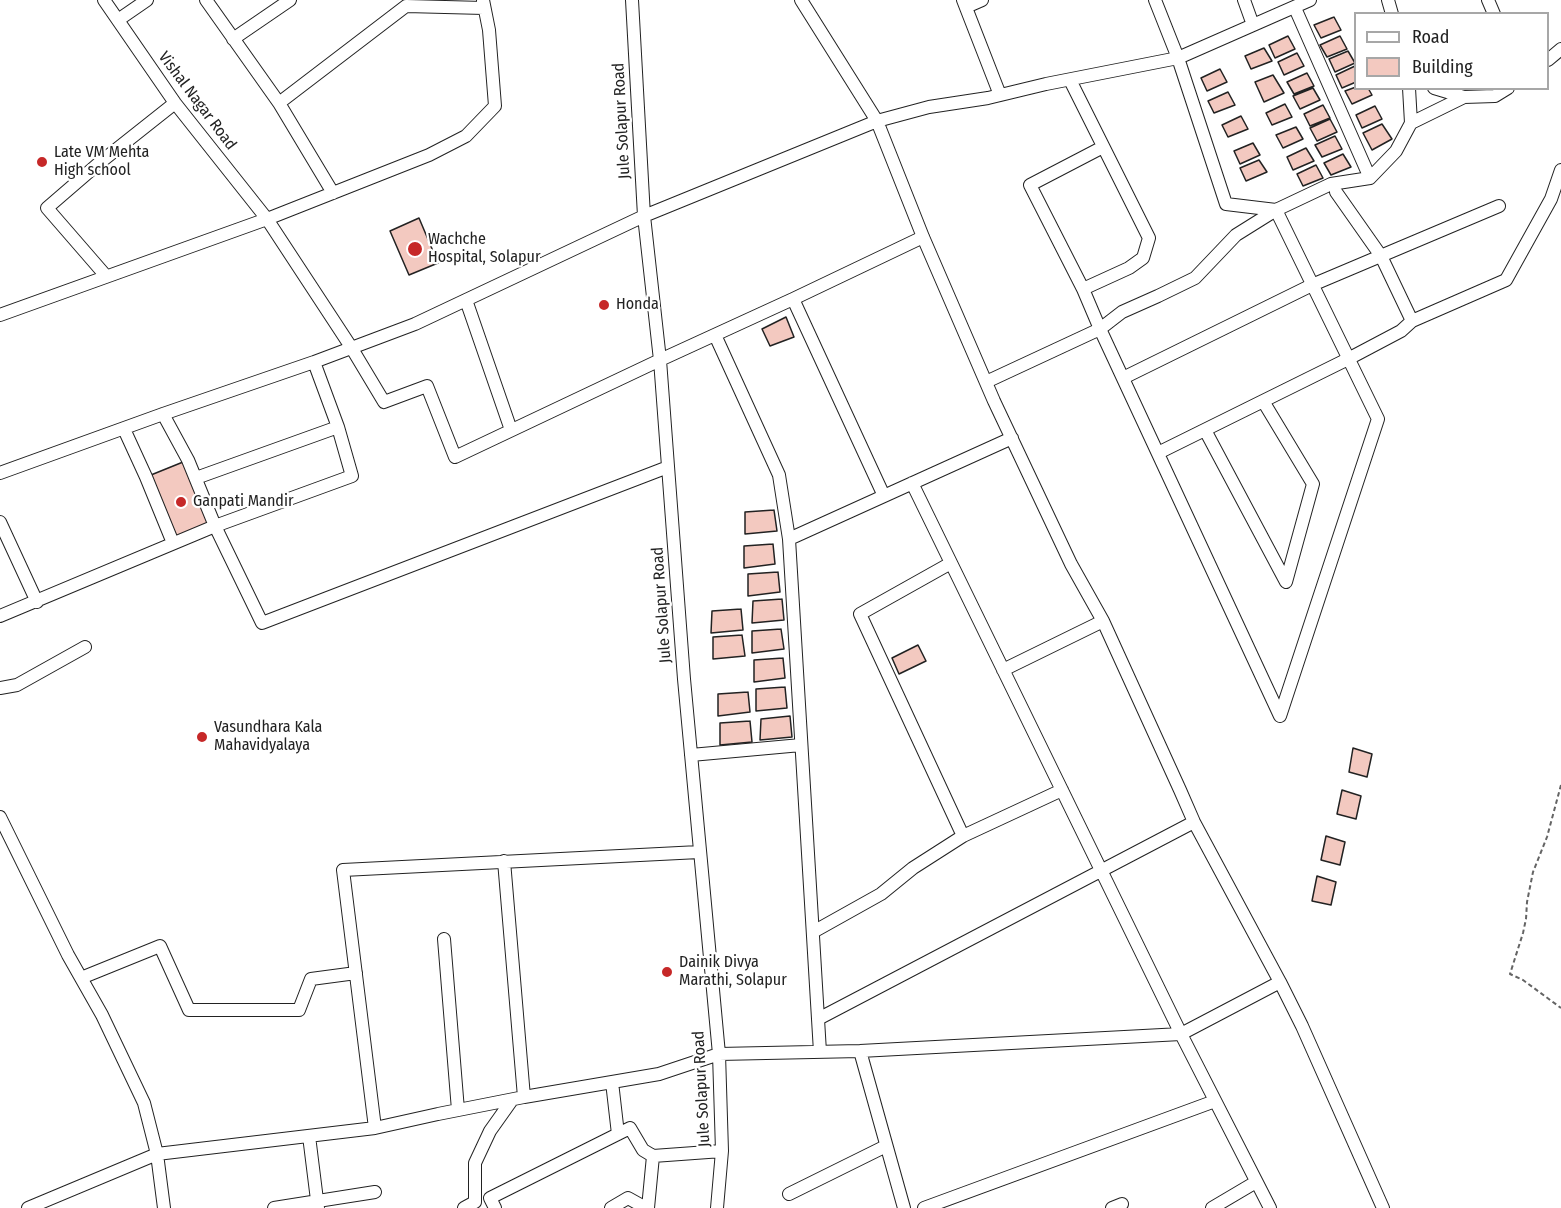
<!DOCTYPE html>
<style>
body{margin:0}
#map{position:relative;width:1561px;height:1208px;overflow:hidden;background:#fff;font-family:"Fira Sans Condensed",sans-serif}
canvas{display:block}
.legend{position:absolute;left:1354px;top:12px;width:195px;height:78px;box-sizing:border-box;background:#fff;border:2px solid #a7a7a7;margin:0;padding:8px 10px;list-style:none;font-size:18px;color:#222}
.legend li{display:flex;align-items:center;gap:12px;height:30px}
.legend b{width:30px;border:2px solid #a7a7a7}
</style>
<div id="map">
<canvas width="1561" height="1208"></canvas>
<ul class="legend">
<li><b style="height:8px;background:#fff"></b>Road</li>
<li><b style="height:16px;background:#f3c9c0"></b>Building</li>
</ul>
</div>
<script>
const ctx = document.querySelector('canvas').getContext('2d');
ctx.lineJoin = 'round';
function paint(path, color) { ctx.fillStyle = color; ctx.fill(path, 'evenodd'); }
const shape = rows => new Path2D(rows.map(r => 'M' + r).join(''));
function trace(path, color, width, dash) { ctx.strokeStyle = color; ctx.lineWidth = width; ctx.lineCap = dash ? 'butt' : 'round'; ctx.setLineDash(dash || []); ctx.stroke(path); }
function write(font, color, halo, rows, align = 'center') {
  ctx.font = font + ' "Fira Sans Condensed",sans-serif'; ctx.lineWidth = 4.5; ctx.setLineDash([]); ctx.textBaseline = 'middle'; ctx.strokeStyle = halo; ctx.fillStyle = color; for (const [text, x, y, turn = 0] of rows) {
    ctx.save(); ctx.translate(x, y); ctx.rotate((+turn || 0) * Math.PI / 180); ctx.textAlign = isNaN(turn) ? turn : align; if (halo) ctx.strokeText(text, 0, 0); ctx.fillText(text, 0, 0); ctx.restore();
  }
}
const building = shape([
 [1334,17,1341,30,1321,38,1314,25,1334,17],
 [1288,36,1295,49,1275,58,1269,45,1288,36],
 [1340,36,1347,49,1327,57,1320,45,1340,36],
 [1264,48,1272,61,1251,69,1245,56,1264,48],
 [1348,51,1355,63,1335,72,1329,59,1348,51],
 [1297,53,1304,66,1284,75,1278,62,1297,53],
 [1355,66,1356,82,1342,88,1336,75,1355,66],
 [1220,69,1227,82,1207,91,1201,78,1220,69],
 [1307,73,1314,86,1294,94,1287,82,1307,73],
 [1273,75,1284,93,1264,102,1255,82,1273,75],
 [1356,87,1356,88,1368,88,1372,95,1352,104,1345,91,1356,87],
 [1313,88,1320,100,1300,109,1293,96,1313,88],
 [1228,92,1235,105,1214,113,1208,101,1228,92],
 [1285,104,1292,117,1272,125,1266,113,1285,104],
 [1323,105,1330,118,1310,126,1304,114,1323,105],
 [1375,106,1382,119,1362,128,1356,115,1375,106],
 [1241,116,1248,129,1228,137,1222,125,1241,116],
 [1330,119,1337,132,1317,141,1310,128,1330,119],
 [1382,124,1392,139,1372,150,1363,133,1382,124],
 [1296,127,1303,139,1283,148,1276,135,1296,127],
 [1335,136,1342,149,1322,157,1315,145,1335,136],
 [1253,143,1260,155,1240,164,1234,151,1253,143],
 [1306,148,1314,161,1293,170,1287,157,1306,148],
 [1343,154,1351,167,1331,175,1324,163,1343,154],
 [1259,160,1267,172,1246,181,1240,168,1259,160],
 [1316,165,1323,178,1303,186,1297,174,1316,165],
 [419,218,438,263,409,275,390,231,419,218],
 [786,317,794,337,770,346,762,329,786,317],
 [188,460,215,526,173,543,146,477,188,460],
 [774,510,777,531,745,534,745,512,774,510],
 [773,544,775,564,744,568,744,546,773,544],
 [778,572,780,592,748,596,748,574,778,572],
 [782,599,784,620,752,623,753,601,782,599],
 [741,609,743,630,711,633,712,611,741,609],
 [781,629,784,649,752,653,752,631,781,629],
 [742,635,745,656,713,659,713,637,742,635],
 [918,645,926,661,899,674,892,658,918,645],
 [783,658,785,678,754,682,754,660,783,658],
 [785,687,787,708,756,711,756,689,785,687],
 [748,692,750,712,718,716,718,694,748,692],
 [790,716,792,737,760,740,761,719,790,716],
 [750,721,752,742,720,745,720,723,750,721],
 [1353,748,1372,754,1367,777,1349,772,1353,748],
 [1342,790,1361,796,1356,819,1337,814,1342,790],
 [1326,836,1345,842,1340,865,1321,860,1326,836],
 [1317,876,1336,882,1331,905,1312,901,1317,876]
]);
paint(building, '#f3c9c0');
trace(building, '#222', 1.5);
const minor = shape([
 [104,0,175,103,267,219,351,347,384,402,427,386,455,457,660,360,793,299,923,237],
 [206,0,279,103,333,193],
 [632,0,644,216,660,360,684,679,719,1054,722,1151,717,1208],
 [801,0,877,121,923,237,994,401,1071,564,1103,621,1180,790,1194,822,1280,982,1302,1026,1383,1208],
 [963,0,1000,95],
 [1244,0,1253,25],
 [1388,0,1392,14],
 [1488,0,1494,14],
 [966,7,982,0],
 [1295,8,1370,178],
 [118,20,147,0],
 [233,39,290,0],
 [1548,60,1561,49],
 [1070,80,1149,238,1143,258,1129,268,1083,289],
 [1434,88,1464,97,1495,96,1508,88],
 [279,103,406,6,484,8],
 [1411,123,1464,97],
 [1103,147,1030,185,1083,289,1100,329,1280,716,1378,419,1276,210,1226,204,1178,58,1155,0],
 [1336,192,1381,256,1412,321],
 [106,276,47,208,98,164,175,103],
 [793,299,884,496],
 [466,300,511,430],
 [0,315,267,219,429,155,466,136,495,106,489,30,483,0],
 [715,335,779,475,789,539],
 [1123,378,1312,285,1499,206],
 [986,382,1100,329,1122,312,1158,296,1195,278,1236,235,1276,210,1331,184,1370,178,1396,151,1411,123,1409,88],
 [163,414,188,460,215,526,262,623,668,467],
 [124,429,146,477,173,543],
 [1205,430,1286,582,1313,484,1263,401],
 [1158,453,1348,359,1401,331,1412,321,1506,280,1551,199,1561,170],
 [0,473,163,414,314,362,415,324,644,216,877,121,929,107,988,98,1046,84,1178,58,1310,0],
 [196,478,338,427],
 [912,483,1181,1034,1270,1208],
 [0,522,37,602],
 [951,563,860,614,963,836],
 [0,616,215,526,352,476,338,427,314,362],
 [1003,670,1103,621],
 [0,688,17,685,85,647],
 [691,755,801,745],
 [0,817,68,955,102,1015,144,1103,157,1154,375,1128,438,1114,524,1097,659,1074,719,1054,860,1051,1181,1034,1280,982],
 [504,861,524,1097],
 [813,932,881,894,913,868,963,836,1062,790],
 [444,939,458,1110],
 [81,978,160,946,189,1010,299,1010,311,979,356,973],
 [818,1019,1194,822],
 [860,1051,904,1208],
 [820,1052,789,539,1012,438],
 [612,1082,618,1134],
 [375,1128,343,870,699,852],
 [309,1136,318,1208],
 [789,1194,886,1146],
 [28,1208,157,1154,164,1208],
 [274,1208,375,1192],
 [464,1208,475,1202,475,1163,490,1131,512,1100],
 [495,1208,490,1198,630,1128,643,1150,653,1156],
 [611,1208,628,1198,646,1208],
 [648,1208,653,1156,722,1151],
 [924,1208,1215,1101],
 [1112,1208,1122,1204],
 [1212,1208,1256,1182]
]);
trace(minor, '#222', 14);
trace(shape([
 [1561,785,1547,837,1533,872,1527,902,1526,919,1523,933,1510,974,1523,980,1561,1008]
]), '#646464', 2, [4.5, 3]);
trace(minor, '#fff', 12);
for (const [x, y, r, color] of [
 [42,162,6,"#c62828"],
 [415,249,8,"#c62828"],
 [604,305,6,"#c62828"],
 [181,502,6,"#c62828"],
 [202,737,6,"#c62828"],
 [667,972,6,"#c62828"]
]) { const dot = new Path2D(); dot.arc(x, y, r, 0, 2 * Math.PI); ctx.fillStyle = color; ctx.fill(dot); trace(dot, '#fff', 2); }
write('16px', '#222', '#fff', [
 ["Vishal Nagar Road",197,101,53],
 ["Jule Solapur Road",622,121,-93],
 ["Jule Solapur Road",662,605,-94],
 ["Jule Solapur Road",702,1089,-93]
]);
write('16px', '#222', '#fff', [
 ["Late VM Mehta",54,153],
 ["High school",54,171],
 ["Wachche",428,240],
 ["Hospital, Solapur",428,258],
 ["Honda",616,305],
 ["Ganpati Mandir",193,502],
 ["Vasundhara Kala",214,728],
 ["Mahavidyalaya",214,746],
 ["Dainik Divya",679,963],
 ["Marathi, Solapur",679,981]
], 'left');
</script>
